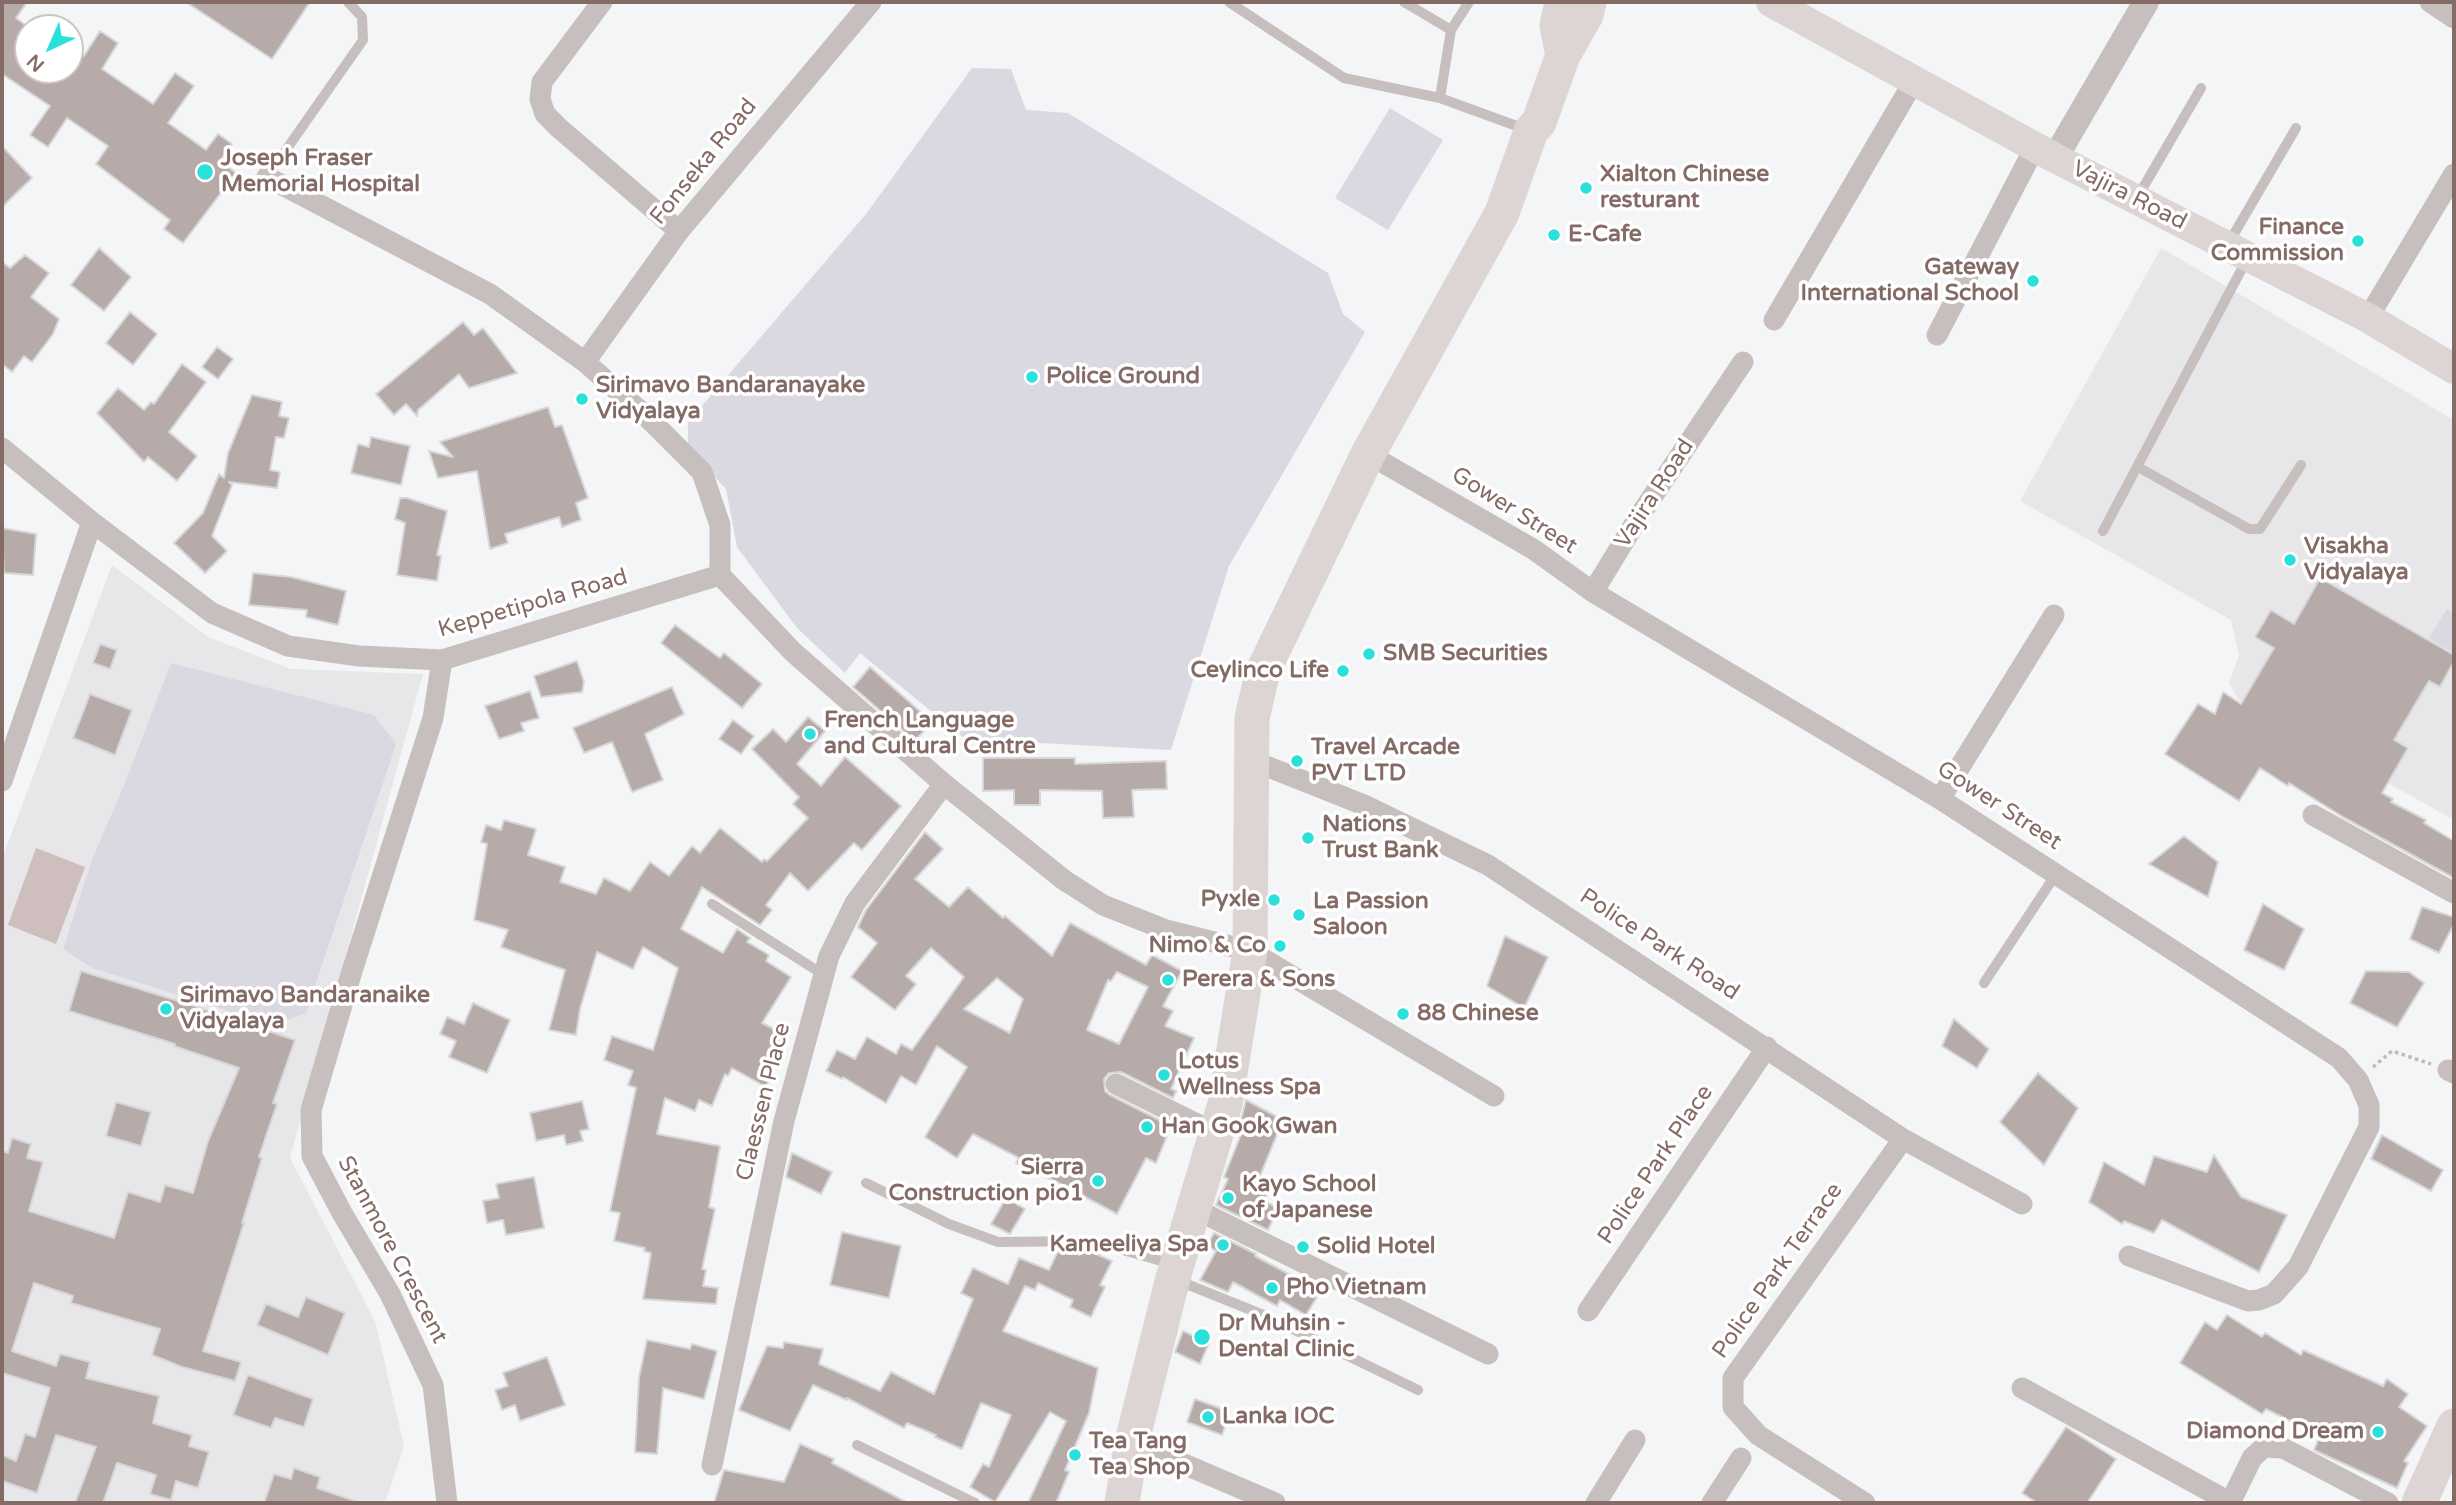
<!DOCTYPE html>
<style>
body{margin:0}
#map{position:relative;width:2456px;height:1505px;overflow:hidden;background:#f4f5f7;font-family:"Varela Round",sans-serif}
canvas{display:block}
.frame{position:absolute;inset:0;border:4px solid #856b66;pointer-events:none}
.north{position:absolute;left:14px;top:14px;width:70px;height:70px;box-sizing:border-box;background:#fff;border:2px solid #cec4c2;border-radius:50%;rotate:224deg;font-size:19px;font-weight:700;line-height:28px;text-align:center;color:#856b66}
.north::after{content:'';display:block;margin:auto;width:24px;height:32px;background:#29e1da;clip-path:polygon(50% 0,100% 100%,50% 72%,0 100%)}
</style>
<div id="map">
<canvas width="2456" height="1505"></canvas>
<div class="frame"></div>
<div class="north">N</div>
</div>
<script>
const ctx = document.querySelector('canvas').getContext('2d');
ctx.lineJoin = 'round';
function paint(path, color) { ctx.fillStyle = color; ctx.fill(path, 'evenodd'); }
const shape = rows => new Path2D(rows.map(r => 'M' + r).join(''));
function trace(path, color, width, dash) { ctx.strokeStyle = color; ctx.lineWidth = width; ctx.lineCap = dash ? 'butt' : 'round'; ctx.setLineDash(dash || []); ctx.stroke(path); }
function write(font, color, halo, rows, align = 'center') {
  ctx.font = font + ' "Varela Round",sans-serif'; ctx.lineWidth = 7; ctx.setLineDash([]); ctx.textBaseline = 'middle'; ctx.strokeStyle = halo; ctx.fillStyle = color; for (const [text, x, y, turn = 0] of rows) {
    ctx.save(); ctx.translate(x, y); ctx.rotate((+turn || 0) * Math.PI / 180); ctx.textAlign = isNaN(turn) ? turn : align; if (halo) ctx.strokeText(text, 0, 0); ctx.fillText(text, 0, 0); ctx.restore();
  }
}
paint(shape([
 [2161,248,2454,420,2454,820,2238,699,2229,683,2239,655,2231,620,2020,501],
 [112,565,208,637,291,669,423,674,290,1158,375,1321,404,1446,385,1503,8,1503,2,1501,2,859]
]), '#e7e6e8');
paint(shape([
 [972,68,1011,69,1026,110,1068,113,1328,273,1343,314,1365,332,1229,566,1171,750,965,739,860,653,845,673,797,628,737,547,726,489,688,448,688,422,866,214],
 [1390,108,1443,140,1388,230,1335,198],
 [2447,609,2454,614,2454,653,2429,638],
 [171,663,374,715,396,744,306,1013,274,1025,92,968,63,949,92,860,127,778]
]), '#dad8e1');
paint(shape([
 [36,848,85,867,56,944,8,925]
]), '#cebebe');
const building = shape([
 [2,2,27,2,16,18,28,27,28,70,70,70,70,47,84,56,100,31,118,43,102,69,153,104,175,73,194,86,168,123,206,150,218,134,232,144,220,161,236,173,183,243,164,229,170,220,96,164,108,146,67,118,48,147,30,135,50,106,2,74,2,2],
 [186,2,310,2,272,59,186,2],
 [2,146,32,178,2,207,2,146],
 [99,248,131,277,104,311,71,285,99,248],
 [25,255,49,273,31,297,59,319,53,334,32,362,24,356,12,372,2,364,2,262,10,268,25,255],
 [130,312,157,334,133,365,106,343,130,312],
 [463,322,474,335,483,328,517,373,469,388,459,374,418,410,417,416,406,404,394,415,376,394,463,322],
 [217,347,233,359,218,379,202,367,217,347],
 [182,364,206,382,169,432,197,456,177,481,148,457,144,462,97,413,118,388,144,410,151,402,154,404,182,364],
 [252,395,282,402,279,416,289,418,284,438,276,437,270,470,280,472,277,488,229,482,232,485,212,536,227,551,205,573,174,543,203,513,219,474,224,478,228,453,252,395],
 [548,407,555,427,562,425,588,498,576,503,581,520,562,527,559,517,505,534,508,543,490,549,477,471,438,478,429,451,453,457,440,442,548,407],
 [371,437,410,446,401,485,351,473,358,444,369,447,371,437],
 [400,498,407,498,447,511,437,555,441,556,437,581,397,575,405,523,395,519,400,498],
 [2,528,36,534,33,575,4,573,2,528],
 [253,573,291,577,346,591,338,625,306,617,307,610,249,605,253,573],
 [2320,578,2454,655,2454,661,2440,687,2429,681,2394,740,2408,748,2382,793,2393,799,2391,802,2426,820,2424,823,2454,841,2454,878,2343,817,2289,783,2288,786,2260,768,2239,801,2165,754,2198,704,2215,714,2223,692,2241,704,2274,648,2255,637,2271,610,2294,624,2320,578],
 [675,625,720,658,724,653,762,684,742,708,661,643,675,625],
 [100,644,117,650,110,669,93,663,100,644],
 [577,661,584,682,582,692,541,697,534,676,577,661],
 [870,667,932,722,915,741,853,687,870,667],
 [672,687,684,714,645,734,663,780,632,792,612,742,584,753,573,728,672,687],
 [530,691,539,718,521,723,524,731,499,739,485,706,530,691],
 [90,694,132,710,115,755,73,738,90,694],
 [808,717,825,731,797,764,821,786,845,757,901,806,862,850,854,843,808,891,790,873,766,905,772,910,760,925,702,887,681,929,723,953,737,929,750,938,747,942,769,955,766,961,791,977,762,1023,782,1033,775,1066,766,1087,732,1068,728,1076,725,1074,712,1106,699,1100,695,1111,665,1098,657,1134,720,1146,709,1207,715,1209,702,1269,706,1270,703,1286,718,1288,716,1304,643,1299,651,1253,644,1251,645,1248,614,1241,620,1213,610,1211,636,1088,628,1085,633,1071,604,1060,612,1036,653,1050,678,968,643,947,633,969,597,952,580,1009,576,1035,549,1030,565,970,501,947,508,930,474,920,487,844,481,842,486,825,501,830,504,820,536,829,528,855,565,867,560,882,596,894,604,878,630,891,650,862,669,876,692,846,700,853,720,828,762,862,764,859,767,861,808,818,793,804,799,797,752,749,773,729,786,742,808,717],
 [733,720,754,736,741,754,719,739,733,720],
 [983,758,1075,758,1075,764,1166,761,1167,789,1132,790,1134,817,1103,818,1102,791,1040,790,1040,805,1014,805,1014,790,983,791,983,758],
 [925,832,943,849,915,879,949,907,968,887,1003,918,1005,916,1052,956,1070,923,1146,965,1152,955,1182,971,1163,1006,1173,1011,1165,1026,1194,1038,1171,1089,1176,1091,1173,1098,1121,1072,1109,1073,1104,1079,1105,1091,1110,1095,1171,1126,1156,1163,1146,1158,1117,1214,1061,1184,1016,1163,1019,1158,973,1134,957,1158,925,1137,967,1067,937,1046,916,1085,901,1076,886,1103,843,1077,842,1079,826,1071,837,1050,855,1059,867,1037,896,1054,901,1044,912,1050,964,977,931,948,906,976,916,984,895,1010,851,977,877,943,858,927,866,910,925,832],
 [1117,972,1148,987,1119,1044,1087,1030,1108,980,1111,981,1117,972],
 [997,978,1023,999,1010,1033,964,1009,997,978],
 [2184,836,2218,862,2208,897,2149,864,2184,836],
 [2263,904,2304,929,2284,970,2244,950,2263,904],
 [2422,907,2454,917,2454,924,2439,953,2410,939,2422,907],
 [1505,936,1548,957,1524,1008,1487,986,1505,936],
 [81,971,188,1004,295,1040,273,1103,277,1104,259,1157,262,1158,242,1223,244,1223,203,1351,241,1362,235,1381,182,1367,152,1355,160,1329,71,1303,73,1296,34,1283,12,1351,56,1366,60,1354,90,1362,86,1378,159,1396,153,1423,192,1435,189,1446,209,1452,198,1488,176,1481,171,1500,150,1494,156,1475,117,1463,103,1503,75,1503,96,1447,56,1435,37,1493,2,1481,2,1455,16,1461,25,1434,35,1437,50,1388,2,1373,2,1151,8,1153,12,1138,31,1144,27,1158,43,1162,29,1211,114,1238,128,1192,160,1202,165,1185,193,1193,208,1141,239,1068,174,1046,175,1044,69,1011,81,971],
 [2366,971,2409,972,2424,983,2397,1027,2350,1003,2366,971],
 [473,1003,510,1020,487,1073,449,1057,456,1041,440,1034,447,1017,464,1024,473,1003],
 [1954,1019,1989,1049,1977,1068,1942,1046,1954,1019],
 [2038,1073,2078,1108,2044,1165,2000,1122,2038,1073],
 [1246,1100,1283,1120,1260,1176,1272,1181,1264,1201,1278,1208,1268,1230,1216,1205,1228,1179,1224,1177,1246,1122,1241,1120,1246,1100],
 [582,1101,589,1129,580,1131,583,1141,566,1145,564,1135,536,1141,530,1113,582,1101],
 [116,1102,151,1112,141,1146,106,1136,116,1102],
 [2382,1135,2443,1170,2431,1191,2371,1159,2382,1135],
 [792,1153,832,1172,821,1194,786,1177,792,1153],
 [2214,1155,2241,1197,2287,1215,2259,1272,2162,1220,2154,1233,2124,1221,2122,1224,2089,1202,2104,1162,2144,1185,2154,1156,2207,1172,2214,1155],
 [534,1177,544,1228,506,1235,503,1220,487,1223,483,1201,499,1198,496,1184,534,1177],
 [1006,1198,1025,1209,1010,1234,991,1224,1006,1198],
 [842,1232,901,1246,889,1298,830,1285,842,1232],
 [1214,1233,1256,1254,1255,1256,1298,1279,1300,1276,1323,1287,1306,1315,1280,1300,1277,1306,1233,1282,1228,1292,1200,1280,1216,1251,1207,1246,1214,1233],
 [1059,1249,1070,1249,1079,1255,1082,1249,1085,1249,1112,1261,1100,1285,1105,1287,1091,1317,1070,1307,1073,1300,1038,1283,1035,1290,1025,1286,1003,1331,1098,1368,1089,1413,1065,1470,1069,1472,1056,1503,1028,1503,1066,1421,1050,1412,995,1502,970,1487,983,1464,989,1467,1011,1415,981,1403,962,1449,935,1437,936,1435,907,1423,904,1428,847,1398,847,1400,813,1385,790,1431,739,1410,767,1346,783,1348,784,1342,823,1349,819,1364,880,1391,891,1372,934,1394,973,1299,961,1293,973,1268,1008,1284,1019,1258,1049,1270,1059,1249],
 [306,1297,345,1313,328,1355,257,1325,266,1304,298,1317,306,1297],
 [2227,1315,2262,1337,2265,1333,2301,1355,2303,1350,2383,1386,2387,1379,2408,1394,2399,1407,2427,1426,2404,1461,2408,1463,2397,1488,2314,1450,2320,1436,2266,1409,2262,1414,2180,1363,2205,1322,2217,1330,2227,1315],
 [1183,1331,1209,1343,1200,1364,1175,1352,1183,1331],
 [647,1340,690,1349,692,1344,717,1351,704,1399,663,1388,657,1454,635,1452,639,1377,647,1340],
 [547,1357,565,1405,520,1421,515,1405,502,1410,495,1390,508,1386,503,1373,547,1357],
 [248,1375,313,1399,304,1427,275,1418,271,1428,233,1415,248,1375],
 [1195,1399,1230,1412,1222,1435,1187,1422,1195,1399],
 [2066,1427,2116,1459,2087,1503,2037,1503,2022,1493,2066,1427],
 [800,1444,834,1459,832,1463,908,1503,714,1503,724,1470,784,1482,800,1444],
 [294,1468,320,1477,317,1488,355,1501,354,1503,264,1503,274,1474,291,1479,294,1468]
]);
paint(building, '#b7aba9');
trace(building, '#d6d7d8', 2);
trace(shape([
 [2373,1067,2392,1051,2431,1064]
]), '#beb9b8', 3.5, [3.5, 3.5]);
trace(shape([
 [1229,2,1344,78,1440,98,1525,129],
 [1404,2,1451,30],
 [1440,98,1451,30,1469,2],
 [267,177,363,40,362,17,348,2],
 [2137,198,2201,88],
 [2228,244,2296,128],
 [2138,467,2249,529,2260,529,2301,465],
 [2103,531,2247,259],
 [712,904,824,975],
 [1984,983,2056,874],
 [866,1183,949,1224,998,1242,1091,1241,1172,1264],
 [1179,1281,1266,1316,1418,1390],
 [857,1445,975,1503]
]), '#c6bfbd', 10);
trace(shape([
 [602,2,542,82,540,99,545,114,559,128,679,231],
 [2430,2,2454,18],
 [267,177,490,294,585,362,646,416,702,472,720,525,720,575,793,652,944,784,1064,880,1103,905,1166,930,1250,951,1494,1096],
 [2368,318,2454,174],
 [1774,320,1914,81],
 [1937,335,2035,147],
 [585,362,679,231,871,2],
 [2,448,92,522,212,613,288,646,359,656,442,660,720,575],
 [1368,454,1533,549,1593,592,1940,799,2339,1058,2358,1080,2369,1105,2369,1127,2298,1267,2274,1294,2259,1300,2248,1301,2129,1256],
 [1593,592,1640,515,1743,362],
 [442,660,433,718,352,971,311,1110,312,1156,342,1213,390,1294,433,1385,447,1503],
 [1251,760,1364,805,1488,865,1903,1139,2022,1204],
 [2,781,92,522],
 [1940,799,2054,615],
 [2313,815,2454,893],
 [2448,1070,2454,1073],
 [1116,1084,1217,1134],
 [1195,1209,1488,1354],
 [1588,1311,1767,1047],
 [2022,1388,2231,1503],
 [1132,1442,1275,1503],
 [712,1465,784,1121,829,956,855,903,944,784],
 [1596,1503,1635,1440],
 [1712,1503,1741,1458],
 [1865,1503,1758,1435,1733,1407,1733,1378,1903,1139],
 [2230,1503,2252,1458,2264,1447,2283,1448,2388,1503]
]), '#c6bfbd', 21);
trace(shape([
 [2055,158,2146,2]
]), '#c6bfbd', 26);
trace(shape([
 [1771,2,2055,158,2368,318,2454,369]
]), '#ddd5d4', 30);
trace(shape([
 [1562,2,1557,26,1563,55],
 [1122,1503,1132,1442,1173,1278,1225,1104,1250,951,1252,718,1263,671,1368,454,1502,213,1531,131,1539,122,1563,55,1586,15,1589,2],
 [2419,1503,2454,1426]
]), '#ddd5d4', 35);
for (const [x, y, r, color] of [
 [205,172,9,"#29e1da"],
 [1586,188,7,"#29e1da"],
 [1554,235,7,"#29e1da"],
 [2358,241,7,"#29e1da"],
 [2033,281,7,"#29e1da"],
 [1032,377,7,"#29e1da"],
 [582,399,7,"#29e1da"],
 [2290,560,7,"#29e1da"],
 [1369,654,7,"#29e1da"],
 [1343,671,7,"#29e1da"],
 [810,734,7,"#29e1da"],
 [1297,761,7,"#29e1da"],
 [1308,838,7,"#29e1da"],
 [1274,900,7,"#29e1da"],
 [1299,915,7,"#29e1da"],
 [1280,946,7,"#29e1da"],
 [1168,980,7,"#29e1da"],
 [166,1009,7,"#29e1da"],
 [1403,1014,7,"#29e1da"],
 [1164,1075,7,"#29e1da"],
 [1147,1127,7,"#29e1da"],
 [1098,1181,7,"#29e1da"],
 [1228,1198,7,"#29e1da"],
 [1223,1245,7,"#29e1da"],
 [1303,1247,7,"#29e1da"],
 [1272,1288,7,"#29e1da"],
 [1202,1337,9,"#29e1da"],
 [1208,1417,7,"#29e1da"],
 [2378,1432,7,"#29e1da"],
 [1075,1455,7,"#29e1da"]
]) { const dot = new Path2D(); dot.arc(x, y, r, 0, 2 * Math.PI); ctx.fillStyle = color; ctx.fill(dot); trace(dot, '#fff', 2.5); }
write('bold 23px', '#856b66', '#fff', [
 ["Joseph Fraser",221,159],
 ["Memorial Hospital",221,185],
 ["Xialton Chinese",1600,175],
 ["resturant",1600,201],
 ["Finance",2344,228,"right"],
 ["Commission",2344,254,"right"],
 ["E-Cafe",1568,235],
 ["Gateway",2019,268,"right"],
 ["International School",2019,294,"right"],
 ["Police Ground",1046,377],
 ["Sirimavo Bandaranayake",596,386],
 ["Vidyalaya",596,412],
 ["Visakha",2304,547],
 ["Vidyalaya",2304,573],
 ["SMB Securities",1383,654],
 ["Ceylinco Life",1329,671,"right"],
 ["French Language",824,721],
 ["and Cultural Centre",824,747],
 ["Travel Arcade",1311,748],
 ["PVT LTD",1311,774],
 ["Nations",1322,825],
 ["Trust Bank",1322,851],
 ["Pyxle",1260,900,"right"],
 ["La Passion",1313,902],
 ["Saloon",1313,928],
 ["Nimo & Co",1266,946,"right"],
 ["Perera & Sons",1182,980],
 ["Sirimavo Bandaranaike",180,996],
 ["Vidyalaya",180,1022],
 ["88 Chinese",1417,1014],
 ["Lotus",1178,1062],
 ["Wellness Spa",1178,1088],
 ["Han Gook Gwan",1161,1127],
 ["Sierra",1084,1168,"right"],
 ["Construction pio1",1084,1194,"right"],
 ["Kayo School",1242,1185],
 ["of Japanese",1242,1211],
 ["Kameeliya Spa",1209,1245,"right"],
 ["Solid Hotel",1317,1247],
 ["Pho Vietnam",1286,1288],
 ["Dr Muhsin -",1218,1324],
 ["Dental Clinic",1218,1350],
 ["Lanka IOC",1222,1417],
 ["Diamond Dream",2364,1432,"right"],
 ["Tea Tang",1089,1442],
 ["Tea Shop",1089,1468]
], 'left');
write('23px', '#856b66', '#fff', [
 ["Fonseka Road",704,162,-51],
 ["Vajira Road",2129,196,27],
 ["Vajira Road",1655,494,-57],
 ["Gower Street",1514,511,32],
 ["Keppetipola Road",533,604,-16],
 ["Gower Street",1999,806,33],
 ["Police Park Road",1659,945,33],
 ["Claessen Place",764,1102,-76],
 ["Police Park Place",1656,1165,-56],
 ["Stanmore Crescent",392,1250,62],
 ["Police Park Terrace",1778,1271,-55]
]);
</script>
